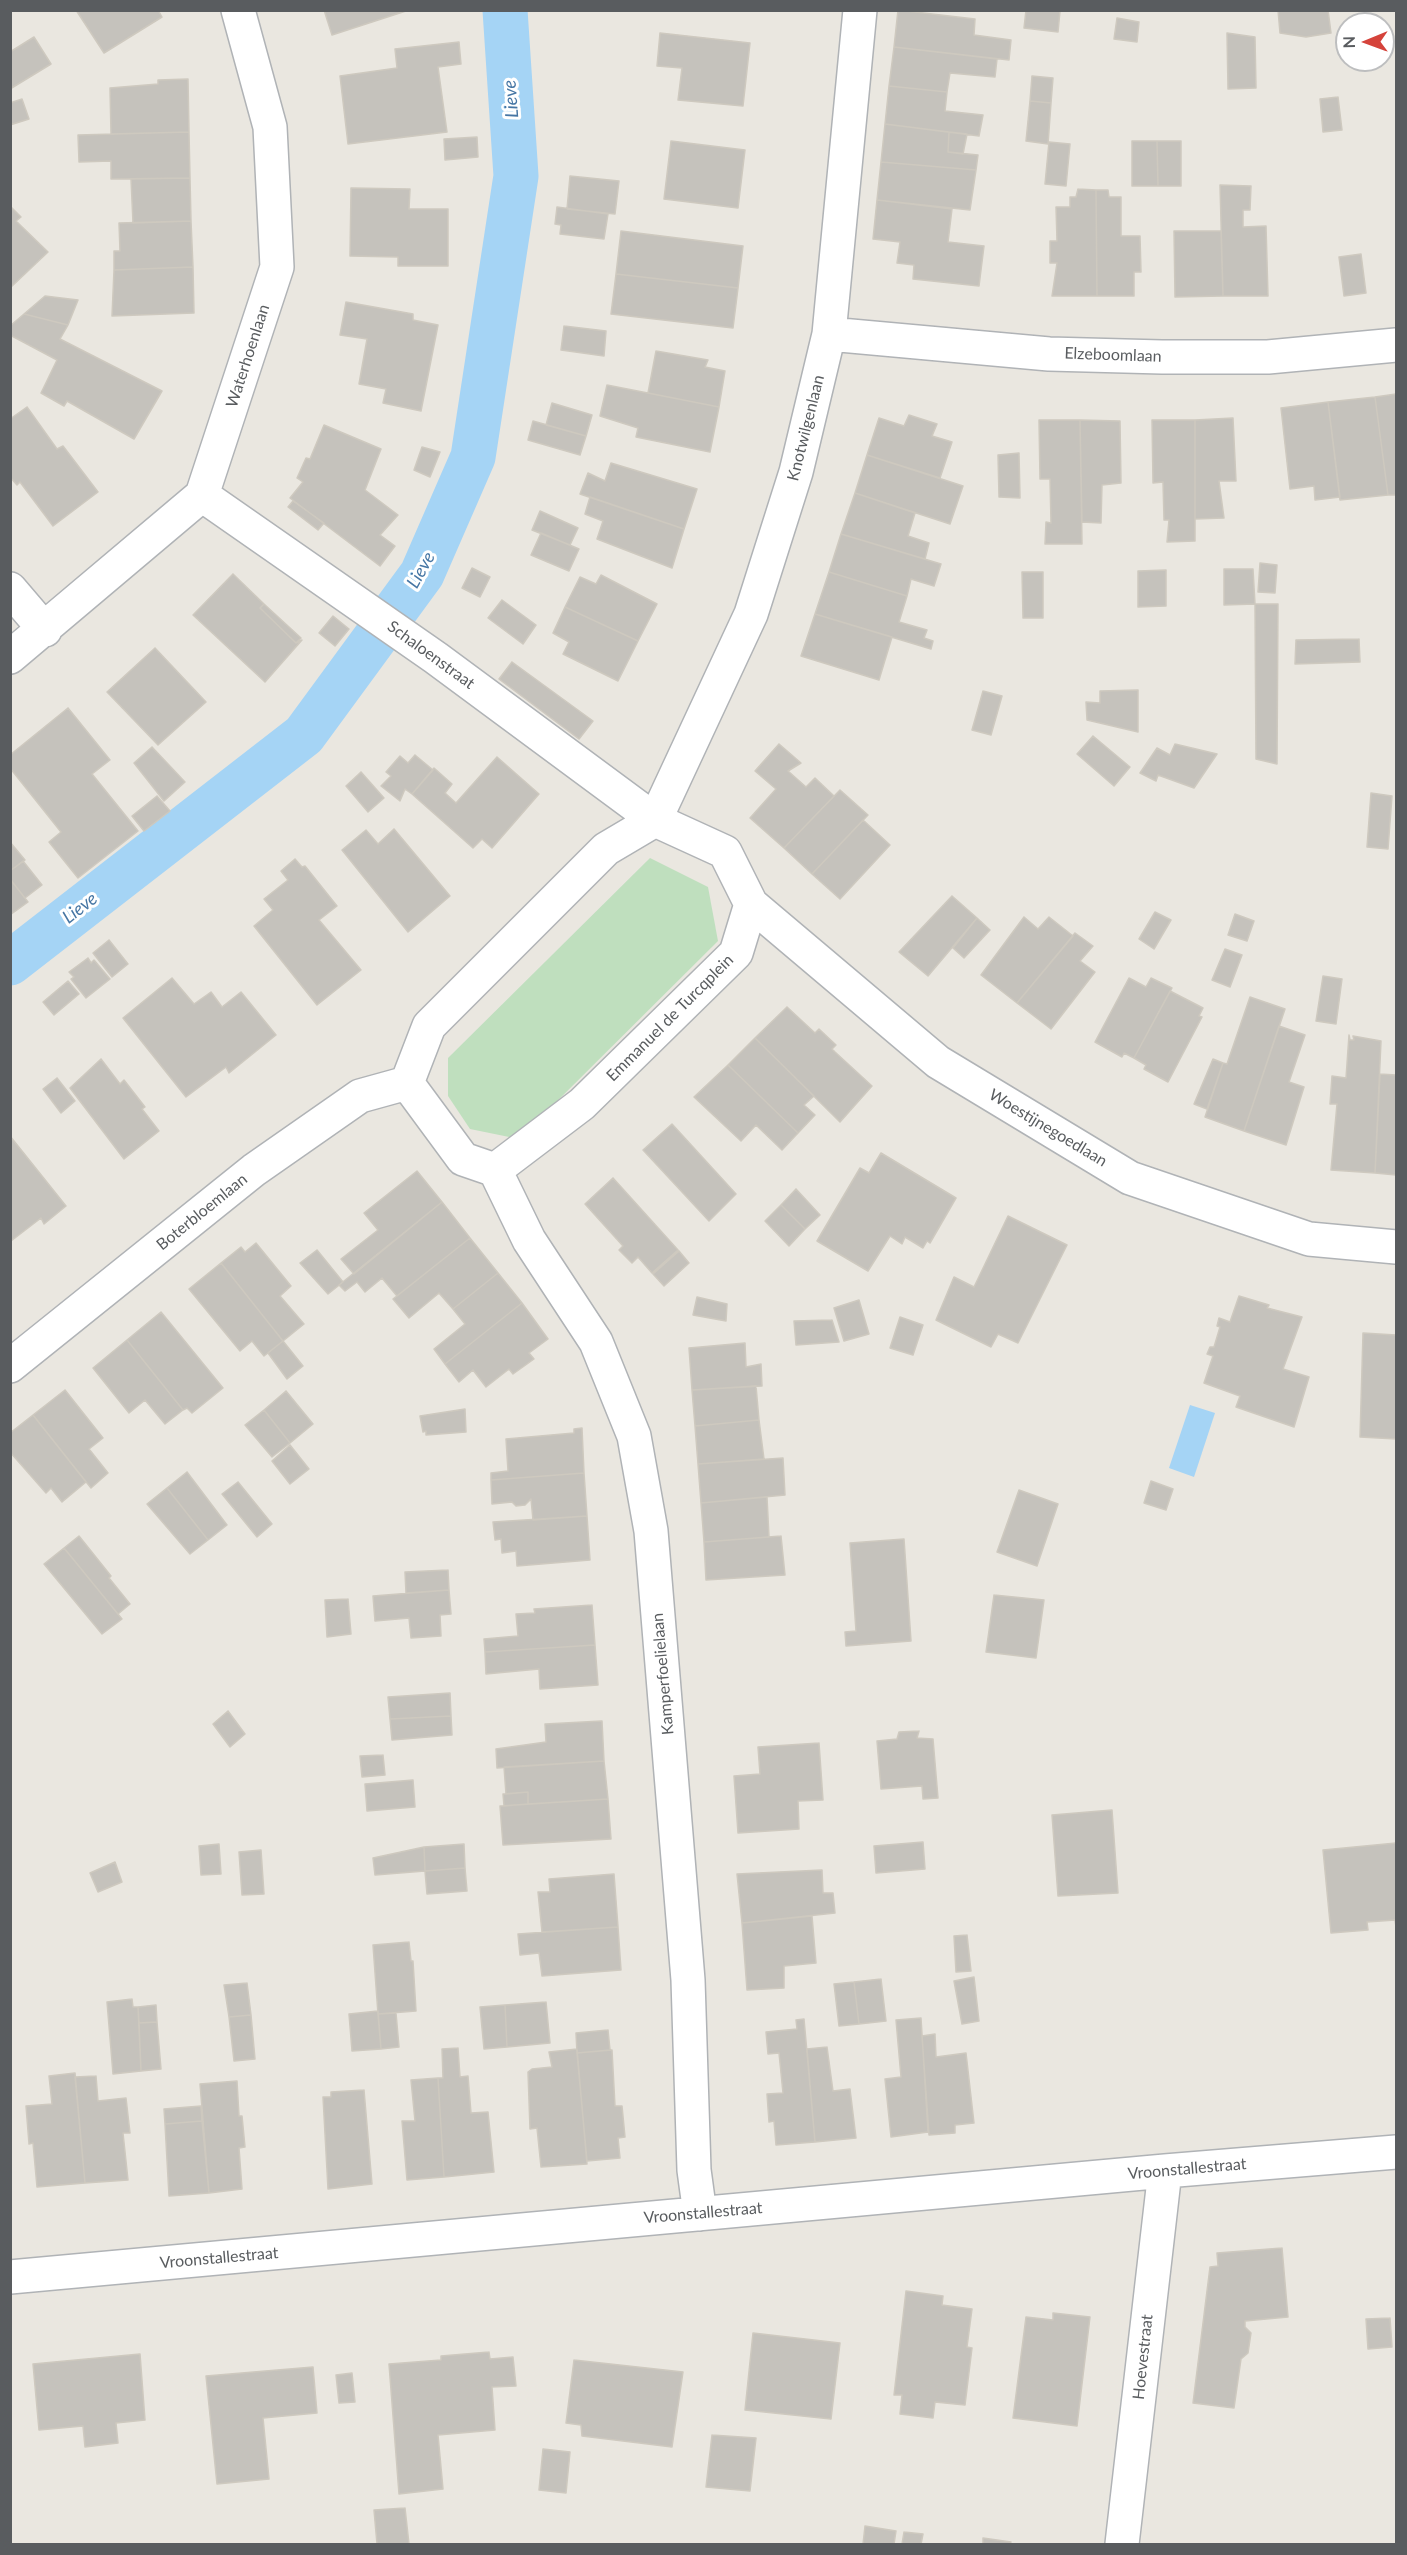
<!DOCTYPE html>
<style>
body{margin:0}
#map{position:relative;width:1407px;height:2555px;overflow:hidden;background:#eae7e0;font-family:Lato,sans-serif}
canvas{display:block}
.frame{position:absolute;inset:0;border:12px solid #595c5f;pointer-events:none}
.north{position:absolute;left:1335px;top:12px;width:60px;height:60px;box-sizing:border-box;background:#fff;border:2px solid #bdbebf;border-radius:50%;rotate:269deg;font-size:16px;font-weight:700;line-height:24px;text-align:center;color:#595c5f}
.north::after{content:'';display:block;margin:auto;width:21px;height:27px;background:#d5433b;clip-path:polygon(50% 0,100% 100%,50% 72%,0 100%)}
</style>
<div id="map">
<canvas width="1407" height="2555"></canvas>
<div class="frame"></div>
<div class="north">N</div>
</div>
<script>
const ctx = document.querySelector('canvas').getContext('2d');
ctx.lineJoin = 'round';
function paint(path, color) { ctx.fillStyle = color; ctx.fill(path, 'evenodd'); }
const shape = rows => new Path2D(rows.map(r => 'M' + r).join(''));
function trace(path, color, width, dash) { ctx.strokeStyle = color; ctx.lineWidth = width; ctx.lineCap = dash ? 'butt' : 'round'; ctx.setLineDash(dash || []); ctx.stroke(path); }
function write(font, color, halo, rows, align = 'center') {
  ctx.font = font + ' Lato,sans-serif'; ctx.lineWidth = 6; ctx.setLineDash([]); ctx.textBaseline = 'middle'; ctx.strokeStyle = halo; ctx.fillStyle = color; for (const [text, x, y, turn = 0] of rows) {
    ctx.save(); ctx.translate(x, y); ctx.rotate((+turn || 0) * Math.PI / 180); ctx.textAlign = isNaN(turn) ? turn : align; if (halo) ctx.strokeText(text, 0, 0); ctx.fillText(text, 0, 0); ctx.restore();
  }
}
paint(shape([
 [650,858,708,887,718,941,519,1139,470,1129,448,1096,448,1058]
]), '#bfdfbe');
paint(shape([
 [1190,1405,1215,1413,1194,1477,1169,1468]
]), '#a5d4f5');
trace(shape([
 [10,963,304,735,422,574,473,457,516,176,505,10]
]), '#a5d4f5', 45);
const building = shape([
 [76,10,158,10,162,17,104,53,76,10],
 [324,10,409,10,332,35,324,10],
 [898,10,975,19,974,35,1011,40,1009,60,894,47,898,10],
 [1026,10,1060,11,1058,32,1024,28,1026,10],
 [1278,10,1328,10,1331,33,1306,37,1280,33,1278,10],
 [1117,18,1139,22,1137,42,1114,39,1117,18],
 [660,33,750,43,743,106,678,100,682,68,657,66,660,33],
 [1227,33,1255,37,1256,88,1228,89,1227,33],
 [34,37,51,64,10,89,10,52,34,37],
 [459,42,461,64,438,67,447,132,348,144,340,76,397,68,395,49,459,42],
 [894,47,997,59,995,77,950,73,947,92,889,86,894,47],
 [1032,76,1053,78,1051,103,1030,101,1032,76],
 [188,79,189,132,111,134,110,88,158,84,158,80,188,79],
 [889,86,947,92,945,111,983,115,979,136,885,124,889,86],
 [1338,97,1342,130,1323,132,1320,99,1338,97],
 [22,99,29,119,10,125,10,103,22,99],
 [1030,101,1051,103,1048,144,1026,141,1030,101],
 [885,124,949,132,948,152,978,155,976,170,881,162,885,124],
 [189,132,190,178,111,179,111,161,79,162,78,135,189,132],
 [949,132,967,134,963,154,948,152,949,132],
 [477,137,478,157,445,160,444,139,477,137],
 [671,141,745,150,738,208,664,199,671,141],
 [1132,141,1157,141,1158,186,1132,186,1132,141],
 [1157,141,1181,141,1181,186,1158,186,1157,141],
 [1049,142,1070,144,1066,186,1045,184,1049,142],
 [881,162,976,170,970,210,877,200,881,162],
 [570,176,619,181,615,214,567,209,570,176],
 [190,178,191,221,133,223,131,179,190,178],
 [1220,185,1251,186,1250,210,1243,210,1243,227,1266,226,1268,296,1223,296,1220,185],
 [351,188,410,189,409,209,448,209,448,266,398,266,398,257,350,256,351,188],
 [1078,189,1096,190,1097,296,1052,296,1057,263,1050,263,1050,241,1057,241,1056,207,1070,207,1070,197,1076,197,1078,189],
 [1096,190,1108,190,1109,197,1121,197,1121,236,1140,236,1141,272,1134,272,1134,296,1097,296,1096,190],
 [877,200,952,209,948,242,984,246,979,286,913,279,914,265,897,263,900,242,873,239,877,200],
 [10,206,21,217,16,221,48,252,10,288,10,206],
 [557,207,608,214,604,239,560,234,561,225,555,224,557,207],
 [191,221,193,267,114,270,114,251,120,251,119,223,191,221],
 [621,231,743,246,738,288,616,274,621,231],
 [1174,231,1221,231,1223,296,1175,297,1174,231],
 [1361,254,1366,293,1344,296,1339,257,1361,254],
 [193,267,194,313,112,316,114,270,193,267],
 [616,274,738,288,733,328,611,314,616,274],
 [45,296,78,300,68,325,24,314,45,296],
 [346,302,413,314,413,320,438,325,421,411,383,403,386,389,359,384,367,339,340,335,346,302],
 [24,314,68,325,60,339,162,391,134,439,67,401,64,406,41,393,57,360,10,335,10,326,24,314],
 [564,326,606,331,604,356,561,350,564,326],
 [656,351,708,360,705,367,725,371,719,407,648,393,656,351],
 [607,385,719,407,710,452,636,437,638,428,600,416,607,385],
 [1396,394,1396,495,1388,495,1375,397,1396,394],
 [1375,397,1388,495,1340,500,1328,402,1375,397],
 [1328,402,1340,497,1315,500,1314,486,1290,489,1281,408,1328,402],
 [552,403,592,415,586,436,546,425,552,403],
 [27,407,57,449,63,446,98,492,53,526,20,482,17,485,10,477,10,419,27,407],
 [909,415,937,424,932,436,952,442,940,478,867,455,879,418,904,426,909,415],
 [1233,418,1236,481,1219,481,1224,518,1195,519,1195,420,1233,418],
 [1039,420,1080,420,1082,544,1045,544,1046,522,1051,523,1050,479,1040,479,1039,420],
 [1080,420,1120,421,1121,483,1102,485,1101,523,1082,522,1080,420],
 [1152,420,1195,420,1195,541,1167,542,1169,520,1164,520,1163,482,1153,483,1152,420],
 [533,421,586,436,580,455,528,440,533,421],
 [324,425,381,449,365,490,398,515,380,535,395,546,380,566,290,498,303,482,297,478,306,458,310,459,324,425],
 [422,447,440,452,430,477,414,470,422,447],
 [1019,453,1020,498,999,497,998,455,1019,453],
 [867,455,963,486,950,524,855,493,867,455],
 [611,463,697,489,684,529,580,494,588,473,605,481,611,463],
 [855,493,915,513,908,536,929,543,925,559,841,534,855,493],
 [590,497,684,529,672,568,597,539,603,521,585,514,590,497],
 [293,501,324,523,318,530,288,507,293,501],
 [540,511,578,528,570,545,532,530,540,511],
 [541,533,579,549,569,571,531,555,541,533],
 [841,534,941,564,934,586,911,579,907,596,829,572,841,534],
 [1260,563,1277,565,1275,593,1258,592,1260,563],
 [472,568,490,577,480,597,462,588,472,568],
 [1224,569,1253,569,1255,604,1224,605,1224,569],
 [1166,570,1166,606,1138,607,1138,571,1166,570],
 [829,572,907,596,899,622,927,630,924,638,933,641,931,649,815,614,829,572],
 [1022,572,1043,572,1043,618,1023,618,1022,572],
 [233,574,264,604,260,608,296,643,302,640,265,682,193,615,233,574],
 [601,575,657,604,638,641,565,607,580,577,596,584,601,575],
 [502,600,536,625,523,644,488,618,502,600],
 [264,604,301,638,296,643,260,608,264,604],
 [1255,604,1278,604,1277,764,1256,759,1255,604],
 [565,607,638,641,618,681,563,654,569,642,553,633,565,607],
 [815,614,892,637,879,680,801,656,815,614],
 [333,616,349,629,335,646,319,633,333,616],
 [1359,639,1360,662,1295,664,1296,640,1359,639],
 [155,648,206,702,158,745,107,692,155,648],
 [512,662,593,721,579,739,499,679,512,662],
 [1138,690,1138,732,1087,720,1086,702,1100,703,1100,691,1138,690],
 [983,691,1002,696,991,735,972,730,983,691],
 [68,708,110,760,92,774,138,831,78,878,49,842,61,832,10,768,10,755,68,708],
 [1093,736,1130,767,1114,786,1077,754,1093,736],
 [779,744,801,763,788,771,806,787,815,778,834,796,784,848,750,818,776,789,755,771,779,744],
 [1175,744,1217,754,1194,788,1158,775,1156,781,1140,773,1157,748,1170,755,1175,744],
 [152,747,185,782,164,801,134,763,152,747],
 [415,755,433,770,412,794,405,789,400,801,381,786,391,776,386,772,400,756,408,763,415,755],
 [497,757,539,794,492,848,482,839,473,848,412,794,434,768,452,784,445,793,456,803,497,757],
 [361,772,384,798,368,812,346,786,361,772],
 [840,790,868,815,812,874,784,848,840,790],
 [1371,793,1392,796,1388,849,1367,847,1371,793],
 [157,796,170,811,144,831,132,816,157,796],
 [863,820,890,845,840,899,812,874,863,820],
 [394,829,450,896,408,932,342,850,366,830,378,844,394,829],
 [10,842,25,860,10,871,10,842],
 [295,859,302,867,305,866,337,906,319,920,361,970,317,1005,254,926,273,910,264,899,288,880,281,871,295,859],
 [23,861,42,885,25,898,10,879,10,871,23,861],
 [10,879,28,902,10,915,10,879],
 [952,896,977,918,928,976,899,952,952,896],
 [1155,912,1171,920,1154,949,1139,939,1155,912],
 [1235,914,1254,921,1247,941,1228,935,1235,914],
 [1024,917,1038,929,1049,917,1073,936,1017,1003,981,975,1024,917],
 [977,918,990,930,964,958,953,948,977,918],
 [1075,933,1093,946,1080,961,1095,972,1051,1029,1017,1003,1075,933],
 [109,940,128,964,112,977,93,953,109,940],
 [1225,949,1242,955,1230,987,1212,980,1225,949],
 [88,958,91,963,94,960,110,979,86,998,71,979,74,977,69,972,88,958],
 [1323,976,1342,979,1336,1024,1316,1021,1323,976],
 [172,978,194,1004,211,992,222,1007,241,992,276,1035,229,1073,226,1067,186,1097,123,1018,172,978],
 [1129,978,1146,987,1151,978,1172,988,1134,1058,1124,1053,1122,1057,1095,1042,1129,978],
 [68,981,79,994,54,1015,43,1002,68,981],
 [1170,991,1203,1008,1199,1016,1202,1017,1168,1082,1144,1069,1146,1065,1134,1058,1170,991],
 [1250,997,1285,1009,1244,1131,1205,1117,1223,1063,1227,1064,1250,997],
 [787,1007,815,1033,819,1029,836,1045,832,1049,835,1052,872,1086,840,1122,755,1038,787,1007],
 [1279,1026,1305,1035,1289,1082,1304,1087,1286,1145,1244,1131,1279,1026],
 [1349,1035,1350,1040,1354,1040,1353,1036,1381,1041,1375,1173,1331,1170,1337,1104,1330,1104,1332,1076,1346,1078,1349,1035],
 [755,1038,814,1096,804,1105,815,1115,798,1133,728,1065,755,1038],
 [101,1059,120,1084,124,1080,145,1107,142,1109,159,1131,124,1159,70,1088,101,1059],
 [1213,1059,1223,1063,1207,1109,1194,1104,1213,1059],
 [728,1065,798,1133,782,1150,756,1125,741,1141,694,1097,728,1065],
 [1380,1074,1396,1075,1396,1175,1375,1173,1380,1074],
 [57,1078,75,1101,61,1113,43,1089,57,1078],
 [672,1124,736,1194,709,1221,643,1150,672,1124],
 [10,1136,66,1206,44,1224,41,1218,11,1241,10,1136],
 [881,1153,956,1198,930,1243,927,1241,923,1248,905,1237,902,1244,890,1236,868,1271,817,1241,860,1168,869,1173,881,1153],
 [417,1171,442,1202,354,1274,341,1259,378,1230,364,1213,417,1171],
 [613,1178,678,1250,652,1273,638,1257,632,1263,619,1250,623,1246,585,1204,613,1178],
 [796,1189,820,1215,805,1229,781,1205,796,1189],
 [442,1202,470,1238,397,1296,382,1278,365,1292,357,1282,345,1291,339,1285,442,1202],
 [781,1205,805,1229,789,1246,765,1221,781,1205],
 [1008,1216,1067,1245,1018,1343,998,1334,991,1347,936,1320,954,1277,974,1287,1008,1216],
 [470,1238,498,1273,453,1309,439,1293,409,1318,393,1299,470,1238],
 [256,1243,291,1286,280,1296,304,1324,283,1341,221,1263,241,1247,245,1252,256,1243],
 [317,1250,343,1282,328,1294,300,1263,317,1250],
 [679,1251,689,1263,664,1286,653,1274,679,1251],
 [221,1263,283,1341,264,1356,252,1341,240,1351,189,1289,221,1263],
 [498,1273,522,1303,445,1364,434,1349,465,1324,453,1309,498,1273],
 [1239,1296,1269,1305,1267,1308,1302,1317,1283,1369,1309,1377,1294,1427,1236,1407,1240,1396,1204,1383,1213,1356,1207,1354,1210,1347,1214,1347,1220,1327,1217,1326,1219,1318,1230,1322,1239,1296],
 [697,1297,727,1304,726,1321,693,1315,697,1297],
 [859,1300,869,1334,844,1341,834,1308,859,1300],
 [522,1303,548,1339,529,1353,534,1359,513,1374,509,1369,486,1387,473,1370,459,1382,445,1364,522,1303],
 [161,1312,223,1388,192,1413,187,1408,183,1410,127,1340,161,1312],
 [900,1317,923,1325,913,1355,890,1348,900,1317],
 [832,1320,839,1342,796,1345,794,1321,832,1320],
 [1363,1333,1396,1335,1396,1439,1360,1437,1363,1333],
 [127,1340,183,1410,165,1424,145,1400,129,1413,93,1368,127,1340],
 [283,1341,303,1366,287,1379,268,1353,283,1341],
 [745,1343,746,1367,761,1364,762,1386,692,1390,689,1348,745,1343],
 [756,1386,759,1420,695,1426,692,1390,756,1386],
 [65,1390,103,1438,89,1449,108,1473,91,1488,33,1415,65,1390],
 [286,1391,313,1424,290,1443,264,1410,286,1391],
 [465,1409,466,1432,426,1435,426,1431,423,1432,420,1416,465,1409],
 [264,1410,290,1443,272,1457,245,1425,264,1410],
 [33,1415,86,1482,62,1502,51,1488,46,1493,10,1452,10,1433,33,1415],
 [759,1420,764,1459,698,1464,695,1426,759,1420],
 [582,1428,584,1473,491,1480,491,1473,508,1471,506,1439,574,1433,574,1429,582,1428],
 [290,1445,309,1469,290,1484,272,1461,290,1445],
 [783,1458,785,1495,701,1503,698,1464,783,1458],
 [187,1472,227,1525,208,1540,167,1488,187,1472],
 [584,1473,587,1516,533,1520,531,1499,525,1505,516,1506,512,1502,492,1504,491,1480,584,1473],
 [1151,1481,1173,1489,1166,1510,1144,1503,1151,1481],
 [238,1482,272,1524,257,1537,222,1494,238,1482],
 [167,1488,208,1540,190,1554,147,1504,167,1488],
 [1019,1490,1058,1504,1037,1566,997,1552,1019,1490],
 [767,1497,769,1537,704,1542,701,1503,767,1497],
 [587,1516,590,1560,517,1566,516,1551,502,1553,501,1539,495,1540,493,1522,587,1516],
 [79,1536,111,1576,109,1578,130,1604,118,1614,64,1548,79,1536],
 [781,1536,785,1575,706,1580,704,1542,781,1536],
 [904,1539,911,1641,846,1646,845,1632,856,1631,850,1543,904,1539],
 [64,1548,122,1619,102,1634,44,1564,64,1548],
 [448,1570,449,1590,406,1593,405,1572,448,1570],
 [449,1590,451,1614,440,1615,441,1636,411,1638,409,1618,375,1621,373,1596,449,1590],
 [994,1595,1044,1600,1036,1658,986,1652,994,1595],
 [348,1599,351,1634,327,1637,325,1600,348,1599],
 [592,1605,595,1645,485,1652,484,1639,518,1636,516,1614,535,1613,534,1609,592,1605],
 [595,1645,598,1685,540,1689,539,1669,486,1674,485,1652,595,1645],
 [450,1693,451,1716,390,1719,388,1697,450,1693],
 [228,1711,245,1734,230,1747,213,1724,228,1711],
 [451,1716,452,1735,392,1740,390,1719,451,1716],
 [602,1721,604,1761,497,1768,496,1749,546,1742,545,1724,602,1721],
 [919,1731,917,1738,933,1739,938,1798,923,1799,922,1786,881,1789,877,1741,897,1739,899,1732,919,1731],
 [819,1743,823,1800,798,1801,799,1829,738,1833,734,1776,760,1774,758,1747,819,1743],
 [383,1755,385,1775,362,1777,360,1756,383,1755],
 [604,1761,608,1799,528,1804,528,1792,506,1794,504,1767,604,1761],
 [413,1780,415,1807,367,1811,365,1784,413,1780],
 [528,1792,528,1804,504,1806,503,1794,528,1792],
 [608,1799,611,1839,503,1845,500,1806,608,1799],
 [1112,1810,1118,1893,1058,1896,1052,1815,1112,1810],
 [923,1842,925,1869,876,1873,874,1846,923,1842],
 [1396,1843,1396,1927,1395,1920,1367,1922,1368,1930,1331,1933,1323,1850,1396,1843],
 [219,1844,221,1874,201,1875,199,1846,219,1844],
 [464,1844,465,1868,425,1871,424,1847,464,1844],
 [424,1847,425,1871,375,1875,373,1858,424,1847],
 [261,1850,264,1894,242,1895,239,1852,261,1850],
 [115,1862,122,1882,98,1892,90,1873,115,1862],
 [465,1868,467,1891,427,1894,425,1871,465,1868],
 [822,1870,823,1893,833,1893,835,1913,742,1923,737,1874,822,1870],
 [614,1874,618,1927,542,1932,538,1892,550,1892,549,1879,614,1874],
 [812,1916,816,1963,784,1966,784,1988,747,1990,742,1923,812,1916],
 [618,1927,621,1970,542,1976,539,1953,520,1955,518,1934,618,1927],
 [967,1935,971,1971,956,1972,954,1936,967,1935],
 [409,1942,411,1961,413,1961,416,2011,378,2014,373,1945,409,1942],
 [974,1977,979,2021,962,2024,954,1981,974,1977],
 [881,1979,886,2021,859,2024,854,1982,881,1979],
 [854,1982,859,2024,839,2026,834,1984,854,1982],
 [247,1983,251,2015,229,2017,224,1985,247,1983],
 [132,1999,133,2007,138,2007,141,2071,113,2074,107,2002,132,1999],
 [546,2002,550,2043,507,2047,505,2005,546,2002],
 [156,2005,157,2022,139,2023,138,2007,156,2005],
 [505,2005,507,2047,484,2049,480,2007,505,2005],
 [378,2011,381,2049,352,2051,349,2014,378,2011],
 [396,2013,399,2047,381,2049,378,2014,396,2013],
 [251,2015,255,2059,234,2061,229,2017,251,2015],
 [921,2018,928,2132,891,2137,885,2079,901,2077,896,2020,921,2018],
 [804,2019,815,2142,776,2145,774,2121,769,2122,767,2094,783,2093,779,2053,768,2054,766,2032,797,2029,796,2020,804,2019],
 [157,2022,161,2069,141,2071,139,2023,157,2022],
 [608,2030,610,2050,577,2053,576,2033,608,2030],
 [935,2034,936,2057,966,2053,974,2123,955,2125,955,2133,929,2135,922,2036,935,2034],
 [827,2047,833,2091,850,2089,856,2138,815,2142,807,2049,827,2047],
 [458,2048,460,2077,468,2076,471,2113,488,2112,494,2172,444,2177,438,2078,443,2078,442,2049,458,2048],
 [577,2049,587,2164,541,2167,537,2128,530,2129,528,2072,532,2069,552,2067,549,2052,577,2049],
 [612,2050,615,2106,622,2106,625,2137,618,2138,620,2158,587,2161,577,2053,612,2050],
 [75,2073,85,2183,37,2187,33,2143,29,2144,26,2106,52,2104,49,2076,75,2073],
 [96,2076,98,2101,126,2098,130,2133,123,2133,128,2180,85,2183,75,2077,96,2076],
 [438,2078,444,2177,407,2180,402,2121,415,2121,411,2080,438,2078],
 [237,2081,239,2116,242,2116,245,2147,239,2148,242,2189,209,2193,200,2084,237,2081],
 [364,2090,372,2184,328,2189,323,2097,331,2097,331,2092,364,2090],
 [201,2106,202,2121,165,2124,164,2109,201,2106],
 [202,2121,209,2193,169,2196,165,2124,202,2121],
 [1282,2248,1288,2317,1245,2321,1245,2327,1251,2333,1248,2353,1241,2359,1234,2408,1193,2403,1210,2267,1218,2266,1217,2253,1282,2248],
 [906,2291,943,2296,942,2305,972,2309,967,2347,972,2348,965,2405,935,2402,933,2418,900,2414,902,2395,894,2395,906,2291],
 [1053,2313,1090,2317,1077,2426,1013,2418,1026,2317,1053,2320,1053,2313],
 [1390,2318,1392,2347,1368,2349,1366,2319,1390,2318],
 [753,2333,840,2343,831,2419,745,2410,753,2333],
 [489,2352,490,2359,513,2357,516,2386,492,2387,495,2430,438,2435,443,2489,399,2494,389,2364,441,2360,441,2356,489,2352],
 [140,2354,145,2420,116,2423,118,2443,85,2447,83,2426,39,2430,33,2364,140,2354],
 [574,2360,683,2372,672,2447,582,2436,581,2425,566,2423,574,2360],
 [313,2367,317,2413,263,2418,269,2479,217,2484,206,2376,313,2367],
 [352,2373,355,2402,339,2403,336,2375,352,2373],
 [712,2435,756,2438,750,2491,706,2487,712,2435],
 [543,2449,570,2452,566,2493,539,2490,543,2449],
 [405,2508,409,2544,377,2544,374,2510,405,2508],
 [865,2526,896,2531,894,2544,863,2544,865,2526],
 [904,2532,923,2534,921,2544,902,2544,904,2532],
 [983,2538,1011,2542,1010,2544,983,2544,983,2538]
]);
paint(building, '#c5c2bc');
trace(building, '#cec9bf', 1.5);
const minor = shape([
 [829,334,1049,354,1162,357,1268,357,1396,345],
 [202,495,436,658,655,820,725,852,751,904,938,1062,1130,1178,1309,1239,1396,1247],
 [10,589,45,630],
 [10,657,202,495,277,267,270,127,238,10],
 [655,820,751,614,796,472,829,334,860,10],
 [407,1083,429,1026,606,849,655,820],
 [407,1083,463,1159,495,1170],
 [495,1170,529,1240,596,1342,634,1436,651,1531,688,1980,694,2170,700,2214],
 [495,1170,582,1104,736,953,751,904],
 [10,1366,254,1170,360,1096,407,1083],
 [10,2277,1165,2171,1396,2152],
 [1122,2544,1165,2171]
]);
trace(minor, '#b0b3b6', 36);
trace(minor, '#fff', 33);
write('16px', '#595c5f', '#fff', [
 ["Elzeboomlaan",1113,355,2],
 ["Waterhoenlaan",248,356,-72],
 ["Knotwilgenlaan",806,428,-76],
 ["Schaloenstraat",431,655,36],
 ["Emmanuel de Turcqplein",670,1018,-45],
 ["Woestijnegoedlaan",1048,1128,31],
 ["Boterbloemlaan",202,1212,-39],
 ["Kamperfoelielaan",663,1674,-95],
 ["Vroonstallestraat",1187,2169,-5],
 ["Vroonstallestraat",703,2213,-5],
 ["Vroonstallestraat",219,2258,-5],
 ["Hoevestraat",1143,2357,-84]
]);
write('italic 18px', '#4676a4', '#fff', [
 ["Lieve",511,99,-94],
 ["Lieve",421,570,-61],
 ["Lieve",80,908,-38]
]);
</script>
